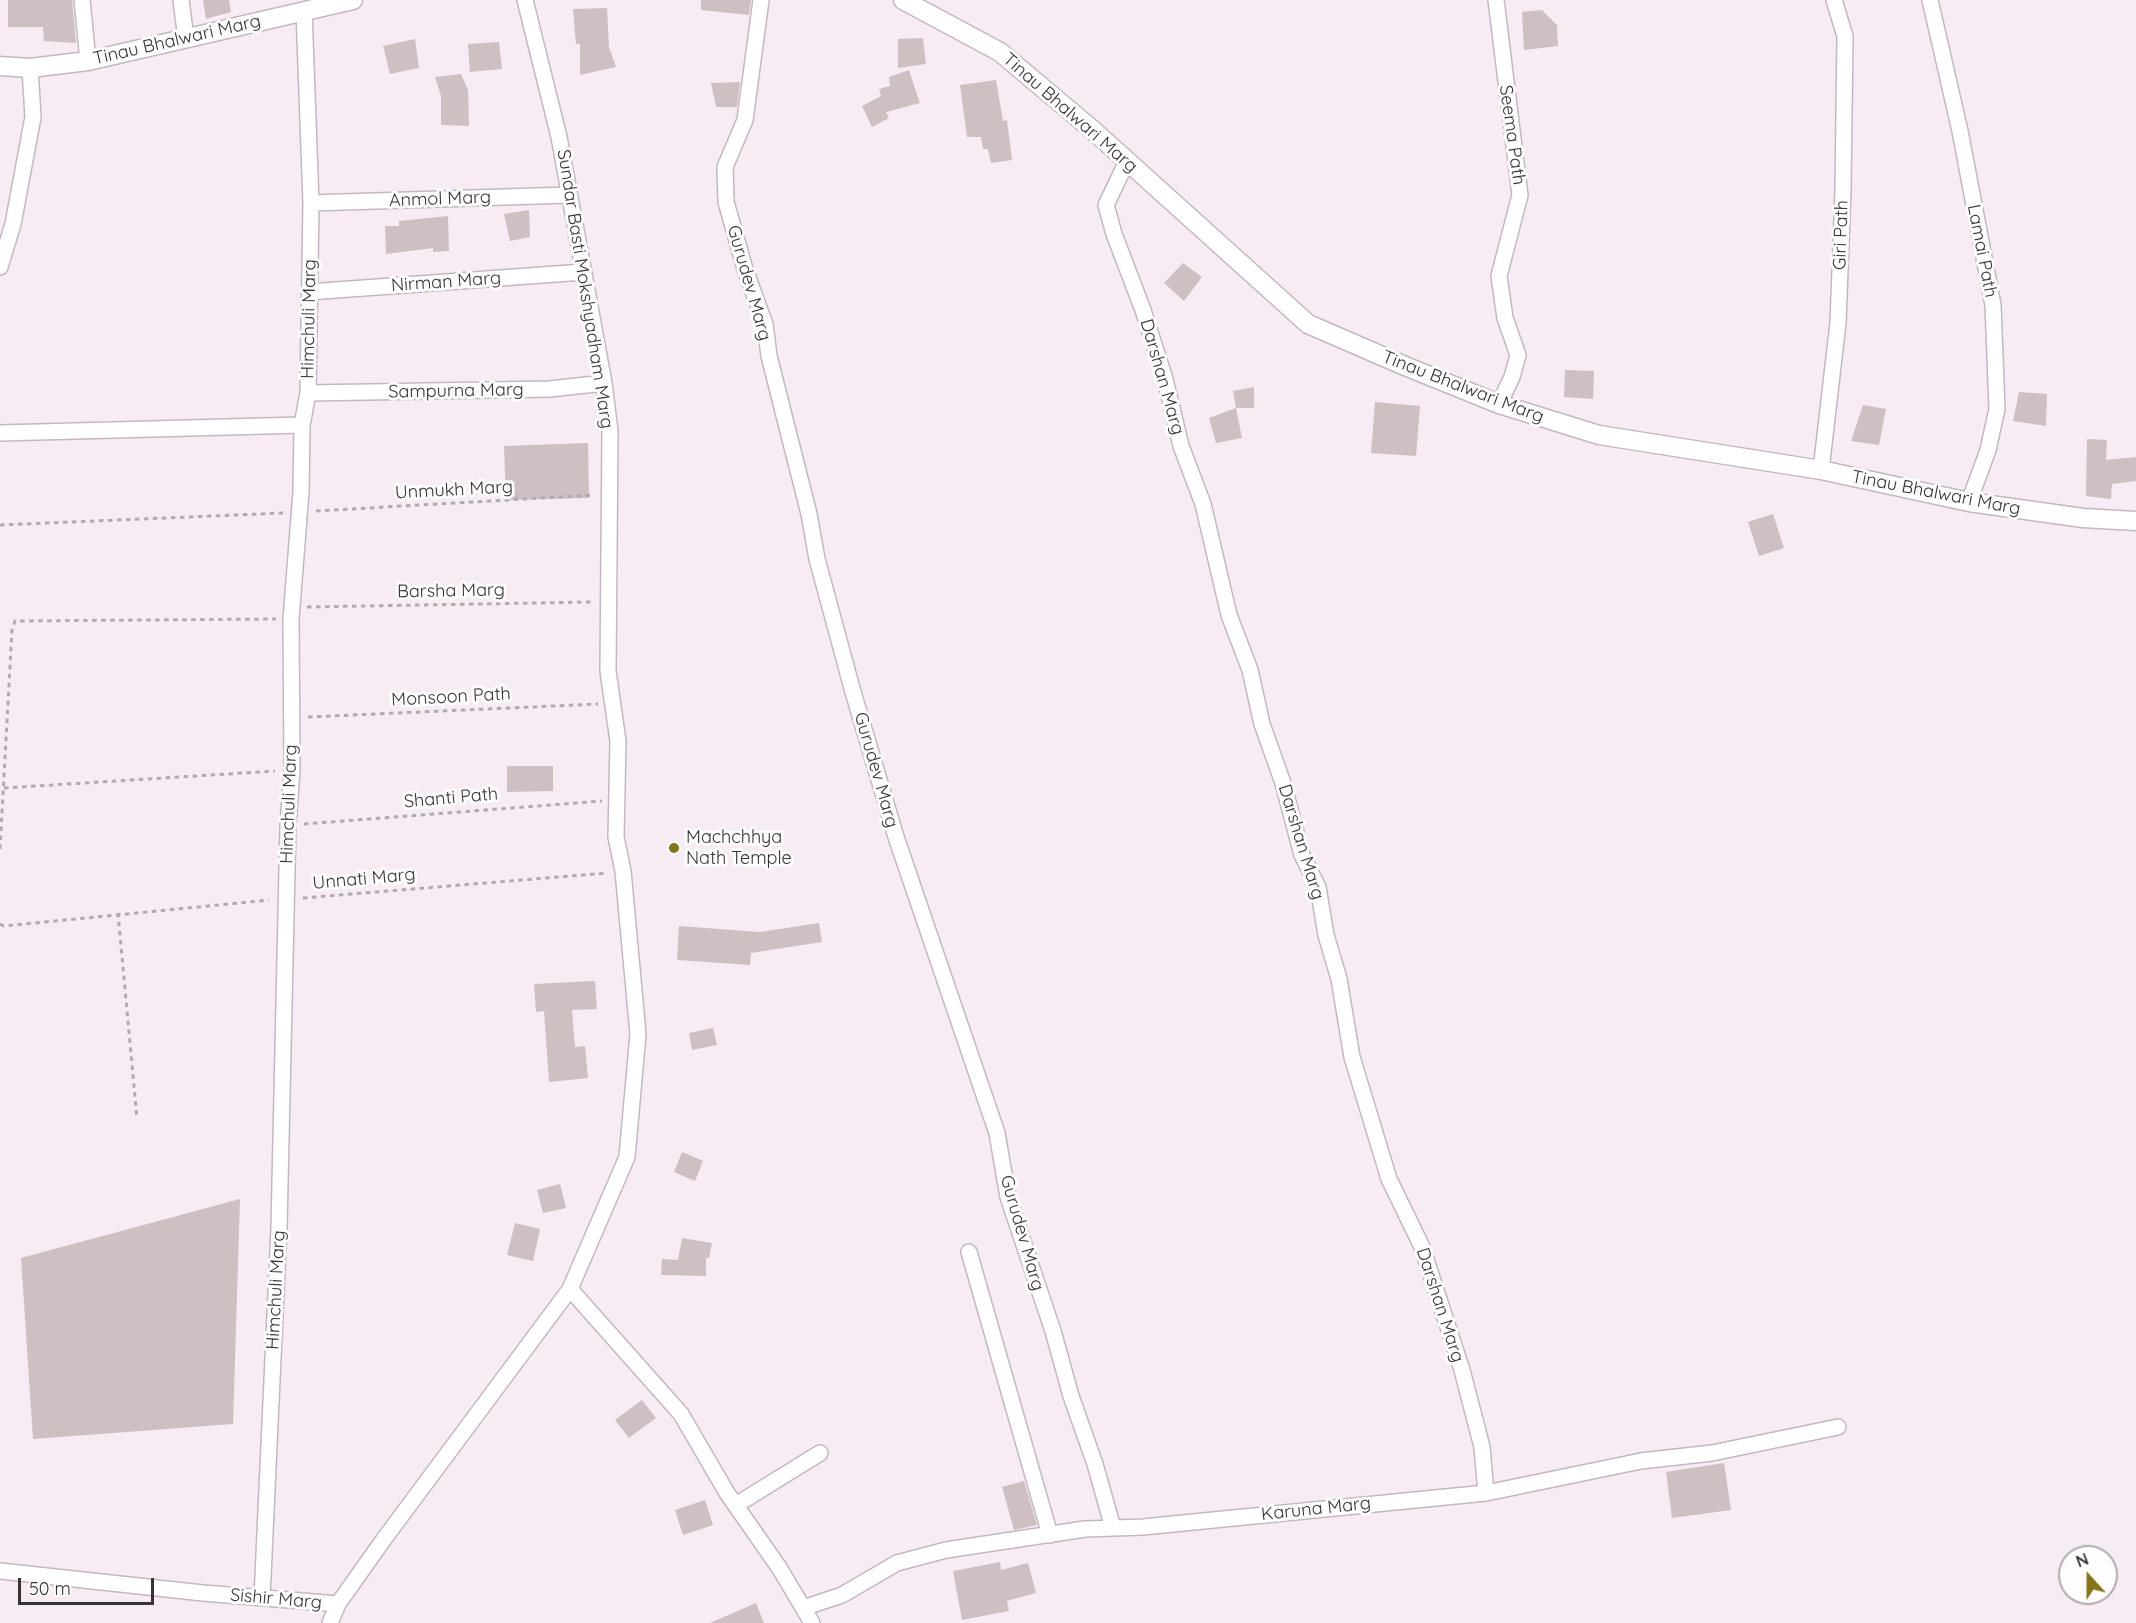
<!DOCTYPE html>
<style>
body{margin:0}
#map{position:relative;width:2136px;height:1623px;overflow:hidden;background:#f7ebf4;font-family:Quicksand,sans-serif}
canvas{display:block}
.north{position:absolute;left:2058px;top:1545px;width:60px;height:60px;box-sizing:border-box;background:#fefcfd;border:2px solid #aeabad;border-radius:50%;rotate:339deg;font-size:16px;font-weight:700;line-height:24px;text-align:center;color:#363235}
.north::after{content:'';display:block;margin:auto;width:21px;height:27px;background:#857517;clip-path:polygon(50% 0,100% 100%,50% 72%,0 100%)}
.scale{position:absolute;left:18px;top:1578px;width:136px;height:27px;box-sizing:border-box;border:3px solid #363235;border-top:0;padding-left:8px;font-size:18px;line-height:21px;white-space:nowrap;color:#363235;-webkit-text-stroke:4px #fefcfd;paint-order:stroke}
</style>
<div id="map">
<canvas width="2136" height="1623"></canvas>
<div class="north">N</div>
<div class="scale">50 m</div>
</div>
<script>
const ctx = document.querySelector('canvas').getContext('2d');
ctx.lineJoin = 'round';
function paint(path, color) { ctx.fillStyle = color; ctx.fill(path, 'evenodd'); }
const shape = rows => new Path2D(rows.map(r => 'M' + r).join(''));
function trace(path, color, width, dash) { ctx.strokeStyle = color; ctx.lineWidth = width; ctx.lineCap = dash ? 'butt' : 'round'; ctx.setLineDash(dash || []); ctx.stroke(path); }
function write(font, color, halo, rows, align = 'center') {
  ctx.font = font + ' Quicksand,sans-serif'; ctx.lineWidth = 6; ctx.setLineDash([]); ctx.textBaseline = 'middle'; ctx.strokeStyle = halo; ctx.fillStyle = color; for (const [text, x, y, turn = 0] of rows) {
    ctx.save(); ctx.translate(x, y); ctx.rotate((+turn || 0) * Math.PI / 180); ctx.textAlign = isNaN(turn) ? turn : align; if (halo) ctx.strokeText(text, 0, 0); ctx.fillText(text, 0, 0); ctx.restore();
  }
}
paint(shape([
 [8,0,72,0,76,43,44,41,43,27,8,27],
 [203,0,229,0,231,12,206,19],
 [701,0,751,0,749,15,701,10],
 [607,8,609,47,616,67,580,75,580,44,576,44,573,9],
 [1542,10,1557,25,1558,46,1524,50,1522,12],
 [923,38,926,64,898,68,898,39],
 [415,39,419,68,390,74,383,46],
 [499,42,502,69,470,72,468,44],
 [909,70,920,103,886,112,889,118,872,127,862,106,881,96,879,89,890,86,889,77],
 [461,74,468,90,469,126,441,125,441,96,435,77],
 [996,80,1003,121,1007,120,1012,160,991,163,988,149,983,149,981,137,967,137,960,85],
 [740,82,737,107,716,107,711,83],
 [529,210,530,237,510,241,504,214],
 [448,216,449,251,433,252,433,248,386,254,385,226,399,226,399,221],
 [1183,263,1202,277,1184,301,1164,283],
 [1565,370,1594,371,1593,399,1564,397],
 [1254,387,1254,408,1236,408,1233,391],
 [2019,392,2047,394,2046,426,2013,421],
 [1375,402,1420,406,1416,456,1371,453],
 [1863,405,1886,409,1879,445,1851,441],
 [1236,408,1242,438,1216,443,1209,418],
 [2087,439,2107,440,2106,460,2136,457,2136,481,2112,484,2111,499,2086,496],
 [588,443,589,498,506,500,504,446],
 [1773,514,1784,548,1759,556,1748,522],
 [507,766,553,766,553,791,507,792],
 [819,923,822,942,751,953,750,965,677,960,679,926,760,932],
 [595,981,597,1009,572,1010,575,1047,585,1046,588,1078,549,1082,544,1011,536,1012,534,984],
 [713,1028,717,1045,692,1050,689,1033],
 [682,1152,703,1161,695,1181,674,1172],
 [560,1184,566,1208,543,1213,537,1190],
 [240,1199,233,1424,33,1439,21,1258],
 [515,1223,540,1229,533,1261,507,1255],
 [682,1238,712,1243,709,1258,706,1258,706,1276,661,1275,662,1259,678,1260],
 [642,1400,656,1418,629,1438,615,1420],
 [1724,1463,1731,1510,1672,1518,1666,1472],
 [1024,1481,1037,1525,1014,1530,1002,1487],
 [705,1500,713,1525,683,1535,675,1510],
 [1000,1562,1001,1570,1028,1563,1036,1593,1007,1601,1009,1611,962,1620,953,1571],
 [756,1603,764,1623,710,1623]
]), '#cebfc3');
const minor = shape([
 [82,0,88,61],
 [181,0,186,39],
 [761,0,745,120,725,167,726,202,745,269,765,324,769,356,809,514,817,559,853,692,896,837,997,1133,1008,1197,1053,1331,1071,1396,1095,1464,1113,1528],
 [1496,0,1520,195,1499,276,1505,318,1518,355,1512,377,1499,404],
 [1930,0,1960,131,1993,305,1997,409,1988,450,1969,502],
 [1127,161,1106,205,1114,234,1143,310,1165,379,1181,446,1203,504,1229,615,1250,670,1262,724,1283,783,1302,855,1318,887,1326,935,1339,979,1352,1057,1389,1179,1422,1247,1462,1370,1482,1447,1486,1493],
 [311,203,569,195],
 [0,267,13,224,33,117,30,68],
 [309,292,583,272],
 [308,393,550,389,604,383],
 [0,433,302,425],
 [1821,470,1838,323,1843,191,1845,36,1834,0],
 [969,1252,1050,1535],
 [570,1289,681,1414,727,1493,780,1569,812,1623],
 [736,1505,820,1453],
 [0,1571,203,1593,338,1604],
 [262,1598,279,1228,288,825,292,770,291,619,301,492,302,425,308,393,311,203,304,11],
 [803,1608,842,1595,897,1563,946,1550,1085,1529,1143,1527,1486,1493,1641,1461,1712,1453,1838,1427],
 [330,1623,338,1604,384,1539,570,1289,627,1157,638,1034,623,871,616,837,618,741,608,671,610,431,604,383,559,137,525,0]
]);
const tertiary = shape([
 [903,0,1000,52,1095,132,1308,324,1405,366,1499,404,1599,435,1821,470,1969,502,2083,518,2136,521],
 [0,66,30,68,88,61,353,0]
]);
trace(minor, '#c3b8c1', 18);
trace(tertiary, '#c3b8c1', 21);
trace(shape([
 [316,511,594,495],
 [0,525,283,513],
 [307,607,592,602],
 [308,717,598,704],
 [4,788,275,771],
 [304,824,602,801],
 [0,849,12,630,15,621,276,619],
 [303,898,607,873],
 [118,913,137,1119],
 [0,924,4,926,269,900]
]), '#b3aab1', 3, [4.5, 4.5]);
trace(minor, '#fff', 15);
trace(tertiary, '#fff', 18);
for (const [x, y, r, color] of [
 [674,848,6,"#857517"]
]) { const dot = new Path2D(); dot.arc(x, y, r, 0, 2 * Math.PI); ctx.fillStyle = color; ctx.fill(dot); trace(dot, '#fefcfd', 2); }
write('18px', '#363235', '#fefcfd', [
 ["Tinau Bhalwari Marg",177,40,-13],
 ["Tinau Bhalwari Marg",1070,113,41],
 ["Seema Path",1512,135,82],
 ["Anmol Marg",440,199,-2],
 ["Giri Path",1841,235,-88],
 ["Lamai Path",1982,251,79],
 ["Nirman Marg",446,282,-4],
 ["Gurudev Marg",749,283,74],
 ["Sundar Basti Mokshyadham Marg",585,289,81],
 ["Himchuli Marg",309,319,-89],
 ["Darshan Marg",1162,377,74],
 ["Tinau Bhalwari Marg",1463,387,21],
 ["Sampurna Marg",456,391,-1],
 ["Unmukh Marg",454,490,-3],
 ["Tinau Bhalwari Marg",1936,493,11],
 ["Barsha Marg",451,591,-1],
 ["Monsoon Path",451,697,-3],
 ["Gurudev Marg",876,770,74],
 ["Shanti Path",451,798,-5],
 ["Himchuli Marg",289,804,-88],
 ["Darshan Marg",1301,842,73],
 ["Unnati Marg",364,879,-5],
 ["Gurudev Marg",1022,1233,74],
 ["Himchuli Marg",276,1290,-87],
 ["Darshan Marg",1440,1305,72],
 ["Karuna Marg",1316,1509,-6],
 ["Sishir Marg",276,1599,5]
]);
write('18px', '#363235', '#fefcfd', [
 ["Machchhya",686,838],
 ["Nath Temple",686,859]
], 'left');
</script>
